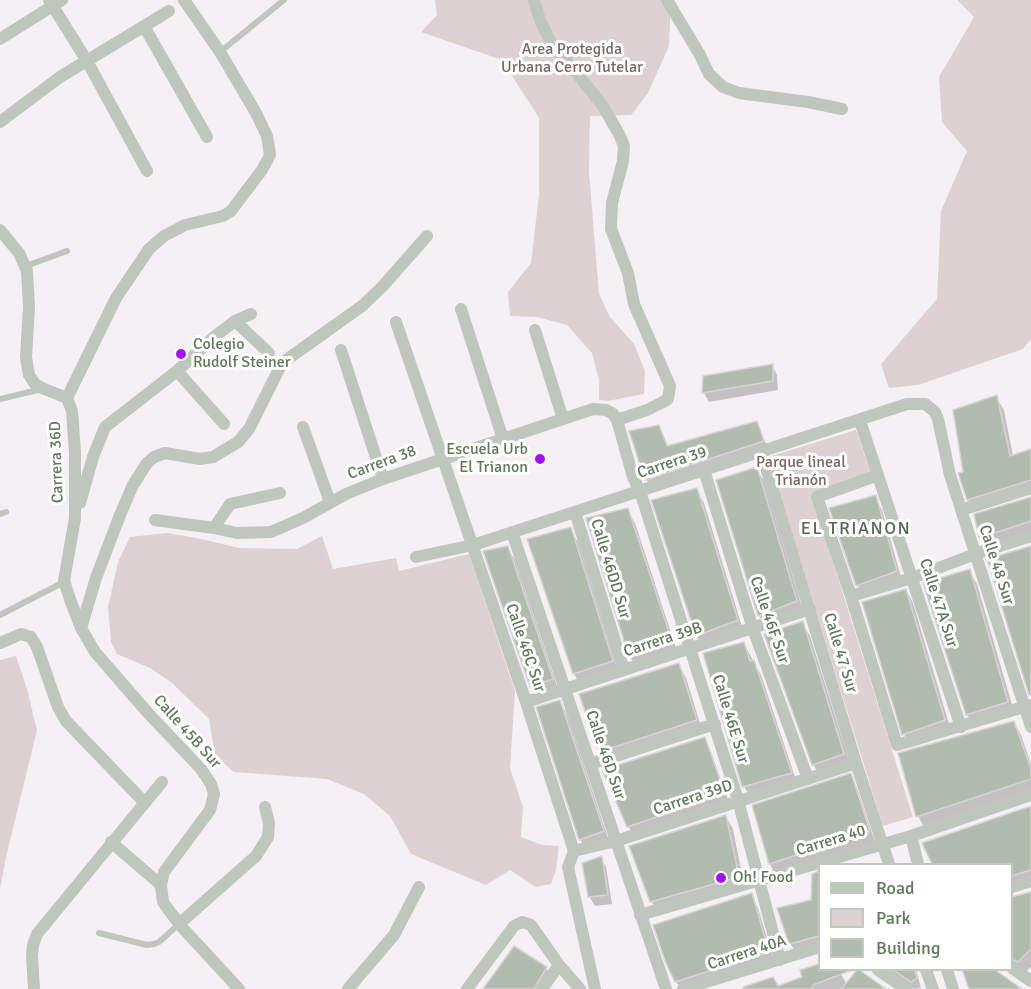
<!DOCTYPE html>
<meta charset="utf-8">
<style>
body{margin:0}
#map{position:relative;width:1031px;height:989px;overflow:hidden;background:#f5f0f3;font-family:Signika,sans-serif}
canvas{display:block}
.legend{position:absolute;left:818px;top:863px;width:195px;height:108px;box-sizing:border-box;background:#fff;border:2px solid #bfc9bd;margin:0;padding:8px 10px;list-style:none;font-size:18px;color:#5e7959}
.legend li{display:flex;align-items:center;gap:12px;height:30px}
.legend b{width:30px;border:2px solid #bfc9bd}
</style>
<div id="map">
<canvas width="1031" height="989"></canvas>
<ul class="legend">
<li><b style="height:8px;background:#bec6bd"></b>Road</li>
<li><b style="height:16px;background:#ddd2d1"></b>Park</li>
<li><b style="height:16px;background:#b1bcae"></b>Building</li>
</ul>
</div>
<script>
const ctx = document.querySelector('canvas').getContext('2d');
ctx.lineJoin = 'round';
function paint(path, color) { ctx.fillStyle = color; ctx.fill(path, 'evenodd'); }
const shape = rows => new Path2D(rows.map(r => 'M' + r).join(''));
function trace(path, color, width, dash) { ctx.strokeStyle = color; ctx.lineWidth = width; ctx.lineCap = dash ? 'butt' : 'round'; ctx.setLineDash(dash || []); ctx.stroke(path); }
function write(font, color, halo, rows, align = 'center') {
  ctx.font = font + ' Signika,sans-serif'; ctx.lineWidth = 6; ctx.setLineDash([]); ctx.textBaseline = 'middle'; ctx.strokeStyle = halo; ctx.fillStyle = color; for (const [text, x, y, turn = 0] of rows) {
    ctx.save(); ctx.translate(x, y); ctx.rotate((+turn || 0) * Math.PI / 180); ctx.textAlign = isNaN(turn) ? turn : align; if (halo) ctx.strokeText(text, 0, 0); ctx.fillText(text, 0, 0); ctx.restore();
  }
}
paint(shape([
 [435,0,671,0,669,46,648,93,631,115,590,116,589,172,599,294,610,317,634,344,645,371,644,394,608,401,599,400,599,380,592,353,567,325,537,317,510,316,508,292,531,263,539,195,539,118,502,60,421,32,437,15],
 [957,0,1031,0,1031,339,1023,349,918,385,889,388,881,364,937,299,941,211,967,151,942,122,939,77,974,17],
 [856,430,871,474,812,495,913,817,883,826,768,457],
 [167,533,197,538,239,548,297,549,322,536,333,569,396,558,399,571,469,554,515,691,510,768,523,807,521,837,542,845,559,846,556,870,551,884,536,887,510,870,486,885,411,854,390,816,364,794,327,779,234,772,215,756,209,719,172,683,150,668,117,654,111,642,108,607,118,562,130,537],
 [16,656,27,689,37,730,6,857,0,889,0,660]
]), '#ddd2d1');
paint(shape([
 [772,366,777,375,778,390,709,402,704,393,704,377],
 [996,397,1004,410,1013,456,1031,450,1031,494,975,512,968,499,965,473],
 [756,423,771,454,654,492,646,479,658,427,669,447],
 [756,468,764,481,804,614,766,628,759,615],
 [696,490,704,503,744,633,704,648,697,636],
 [875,497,882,510,903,584,865,598,858,585],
 [1031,498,1031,537,988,550,980,537],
 [627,510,635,523,678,654,637,669,630,656],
 [570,529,578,542,619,674,582,687,574,674,529,540],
 [507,547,515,560,559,692,538,699,531,686],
 [969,571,977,584,1015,715,975,727,967,714],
 [906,590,913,603,952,734,911,747,904,734],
 [802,623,810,636,851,767,820,777,813,764],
 [744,644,761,675,798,786,751,799,744,786],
 [679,665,686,678,703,733,608,765,601,752,581,695],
 [559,701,567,714,610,844,588,852,580,839],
 [1014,722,1021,735,1031,764,1031,794,925,829,918,816],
 [704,739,711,752,731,808,636,839,628,826],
 [850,775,857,788,876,845,777,877,770,864,754,806],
 [1031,807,1031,885,1012,891,1012,864,934,864,924,844],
 [726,817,733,829,745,890,659,914,651,901],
 [601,858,606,867,612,904,595,906,589,896],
 [820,878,820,951,798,956,790,943,812,902,813,880],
 [1031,893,1031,967,1025,973,1012,964,1012,899],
 [751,895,758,908,775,965,681,989,676,982],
 [820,966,820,970,839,970,847,985,883,989,747,989,778,988,803,978,802,971],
 [546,968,554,981,548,989,484,989],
 [888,970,916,970,921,988,914,989]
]), '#0003');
const building = shape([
 [773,364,773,381,702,393,703,376,773,364],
 [997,395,1010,456,1031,449,1031,480,967,500,958,473,963,472,953,410,997,395],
 [757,421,764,441,645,480,629,431,659,425,667,446,757,421],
 [757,467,797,601,758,616,716,480,757,467],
 [697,488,738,620,696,636,651,500,697,488],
 [876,495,897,571,856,586,829,508,876,495],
 [1031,497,1031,521,979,538,974,514,1031,497],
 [628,508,672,641,629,657,586,518,628,508],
 [571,527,613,661,573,674,527,539,571,527],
 [508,546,553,679,530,687,483,551,508,546],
 [1031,546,1031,694,1029,695,987,559,1031,546],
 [970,569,1008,702,966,715,923,583,970,569],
 [906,589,945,720,902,735,862,602,906,589],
 [803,621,844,754,812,765,764,634,803,621],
 [744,642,750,661,754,660,792,773,742,787,703,653,744,642],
 [679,663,697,720,599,752,579,694,679,663],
 [560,700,604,831,579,840,536,707,560,700],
 [1014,721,1031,769,1031,779,916,817,898,753,1014,721],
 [705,737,725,794,627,827,602,770,705,737],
 [851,773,870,831,769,864,752,805,851,773],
 [1031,806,1031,870,1011,876,1011,864,932,864,922,843,1031,806],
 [726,815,739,877,650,902,629,846,726,815],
 [602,856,608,895,588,897,582,863,602,856],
 [819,871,819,936,789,944,777,908,811,900,812,874,819,871],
 [1031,892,1031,949,1018,962,1011,959,1011,897,1031,892],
 [752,893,769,952,675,982,665,961,653,925,752,893],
 [514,946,547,967,534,989,483,989,514,946],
 [819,964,819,969,852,970,813,985,812,989,743,989,743,987,773,977,778,986,802,977,800,970,819,964],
 [858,969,886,989,841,989,858,969],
 [892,969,914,969,917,978,911,982,892,969],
 [962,969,994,969,1022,989,969,989,962,969]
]);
paint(building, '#b1bcae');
trace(building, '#d6d3d5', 1.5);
trace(shape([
 [220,52,284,0],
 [26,266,67,251],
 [0,399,42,389],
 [0,514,6,512],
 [0,615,64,582],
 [99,933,147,945,154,944,159,942,179,924]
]), '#bec6bd', 6);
trace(shape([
 [49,0,87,61,147,171],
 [534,0,540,20,549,39,603,106,620,136,624,146,623,161,612,203,611,229,628,273,634,304,670,386,668,399,663,402,647,410,617,420],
 [667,0,700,55,709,74,723,87,739,93,808,102,842,109],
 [144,26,207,137],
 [0,39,62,0],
 [0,122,60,77,169,11],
 [0,230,19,253,27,271,29,307,26,357,29,375,35,384,42,388,67,398,72,411,75,452,75,518,64,581,71,602,81,628,95,652,148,713,201,769,211,784,214,794,210,810,164,872,161,885,163,902,179,924,239,989],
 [461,309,503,439],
 [235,321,269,353],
 [396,322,526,702,574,851,568,867,595,989],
 [535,330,563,419],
 [341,350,383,479],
 [177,371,224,424],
 [67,398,116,298,149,249,164,236,185,225,223,216,231,211,262,170,270,155,267,136,256,113,220,52,184,0],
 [860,421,961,727],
 [303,427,330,502],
 [761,451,856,763,889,864],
 [704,470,753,629,808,779],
 [878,475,817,497,851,596,897,745,1030,705],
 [80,503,93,457,105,427,177,371,214,337,235,321,251,314],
 [961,510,1031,488],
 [575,512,624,670],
 [155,520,214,528,237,533,271,532,303,518,346,494,383,479,593,409,606,410,613,414,617,420,633,477,640,491,738,800,780,960],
 [214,528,230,504,280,493],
 [512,532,666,989],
 [416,557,473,545,907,404,925,404,935,412,938,419,950,475,1031,727],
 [851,596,912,578,975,554,1031,536],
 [81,628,96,578,120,515,133,485,147,463,154,457,165,453,200,459,213,457,238,442,249,429,282,363,362,306,382,287,427,236],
 [0,643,21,634,31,637,37,647,58,707,66,721,145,803],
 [526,702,810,609],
 [590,764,715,724],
 [911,836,918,864],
 [111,842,161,885],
 [574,851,616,841,856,763],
 [1012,887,1031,881],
 [640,915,911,836,1031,795],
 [179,924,256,856,268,837,269,823,265,807],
 [1012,968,1031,981],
 [878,970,906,989],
 [926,970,933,989],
 [947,970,953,989],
 [34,989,32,956,33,945,37,934,162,782],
 [348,989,394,935,419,887],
 [467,989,514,926,522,922,531,925,559,965,580,989],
 [542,989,559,965],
 [683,989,820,947]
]), '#bec6bd', 12);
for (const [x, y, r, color] of [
 [181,354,6,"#a211f5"],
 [540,459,6,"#a211f5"],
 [721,878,6,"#a211f5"]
]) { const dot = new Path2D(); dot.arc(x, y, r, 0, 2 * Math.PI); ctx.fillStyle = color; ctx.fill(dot); trace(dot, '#fff', 2); }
write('16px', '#7b6660', '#fff', [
 ["Area Protegida",572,50],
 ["Urbana Cerro Tutelar",572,68],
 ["Parque lineal",801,463],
 ["Trianón",801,481]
]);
write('16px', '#5e7959', '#fff', [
 ["Colegio",193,345],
 ["Rudolf Steiner",193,363],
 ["Escuela Urb",528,450,"right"],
 ["El Trianon",528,468,"right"],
 ["Oh! Food",733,878]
], 'left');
write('16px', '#5e7959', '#fff', [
 ["Carrera 36D",57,462,-92],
 ["Carrera 38",382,463,-20],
 ["Carrera 39",672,463,-18],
 ["Calle 48 Sur",996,565,72],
 ["Calle 46DD Sur",610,569,73],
 ["Calle 47A Sur",938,603,72],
 ["Calle 46F Sur",769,620,71],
 ["Carrera 39B",663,640,-18],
 ["Calle 46C Sur",525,648,71],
 ["Calle 47 Sur",840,653,73],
 ["Calle 46E Sur",730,719,73],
 ["Calle 45B Sur",187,732,48],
 ["Calle 46D Sur",605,755,71],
 ["Carrera 39D",693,798,-18],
 ["Carrera 40",831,841,-17],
 ["Carrera 40A",747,953,-18]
]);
ctx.letterSpacing = '1.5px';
write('18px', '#546950', '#fff', [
 ["EL TRIANON",856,529]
]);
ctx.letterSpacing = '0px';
</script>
